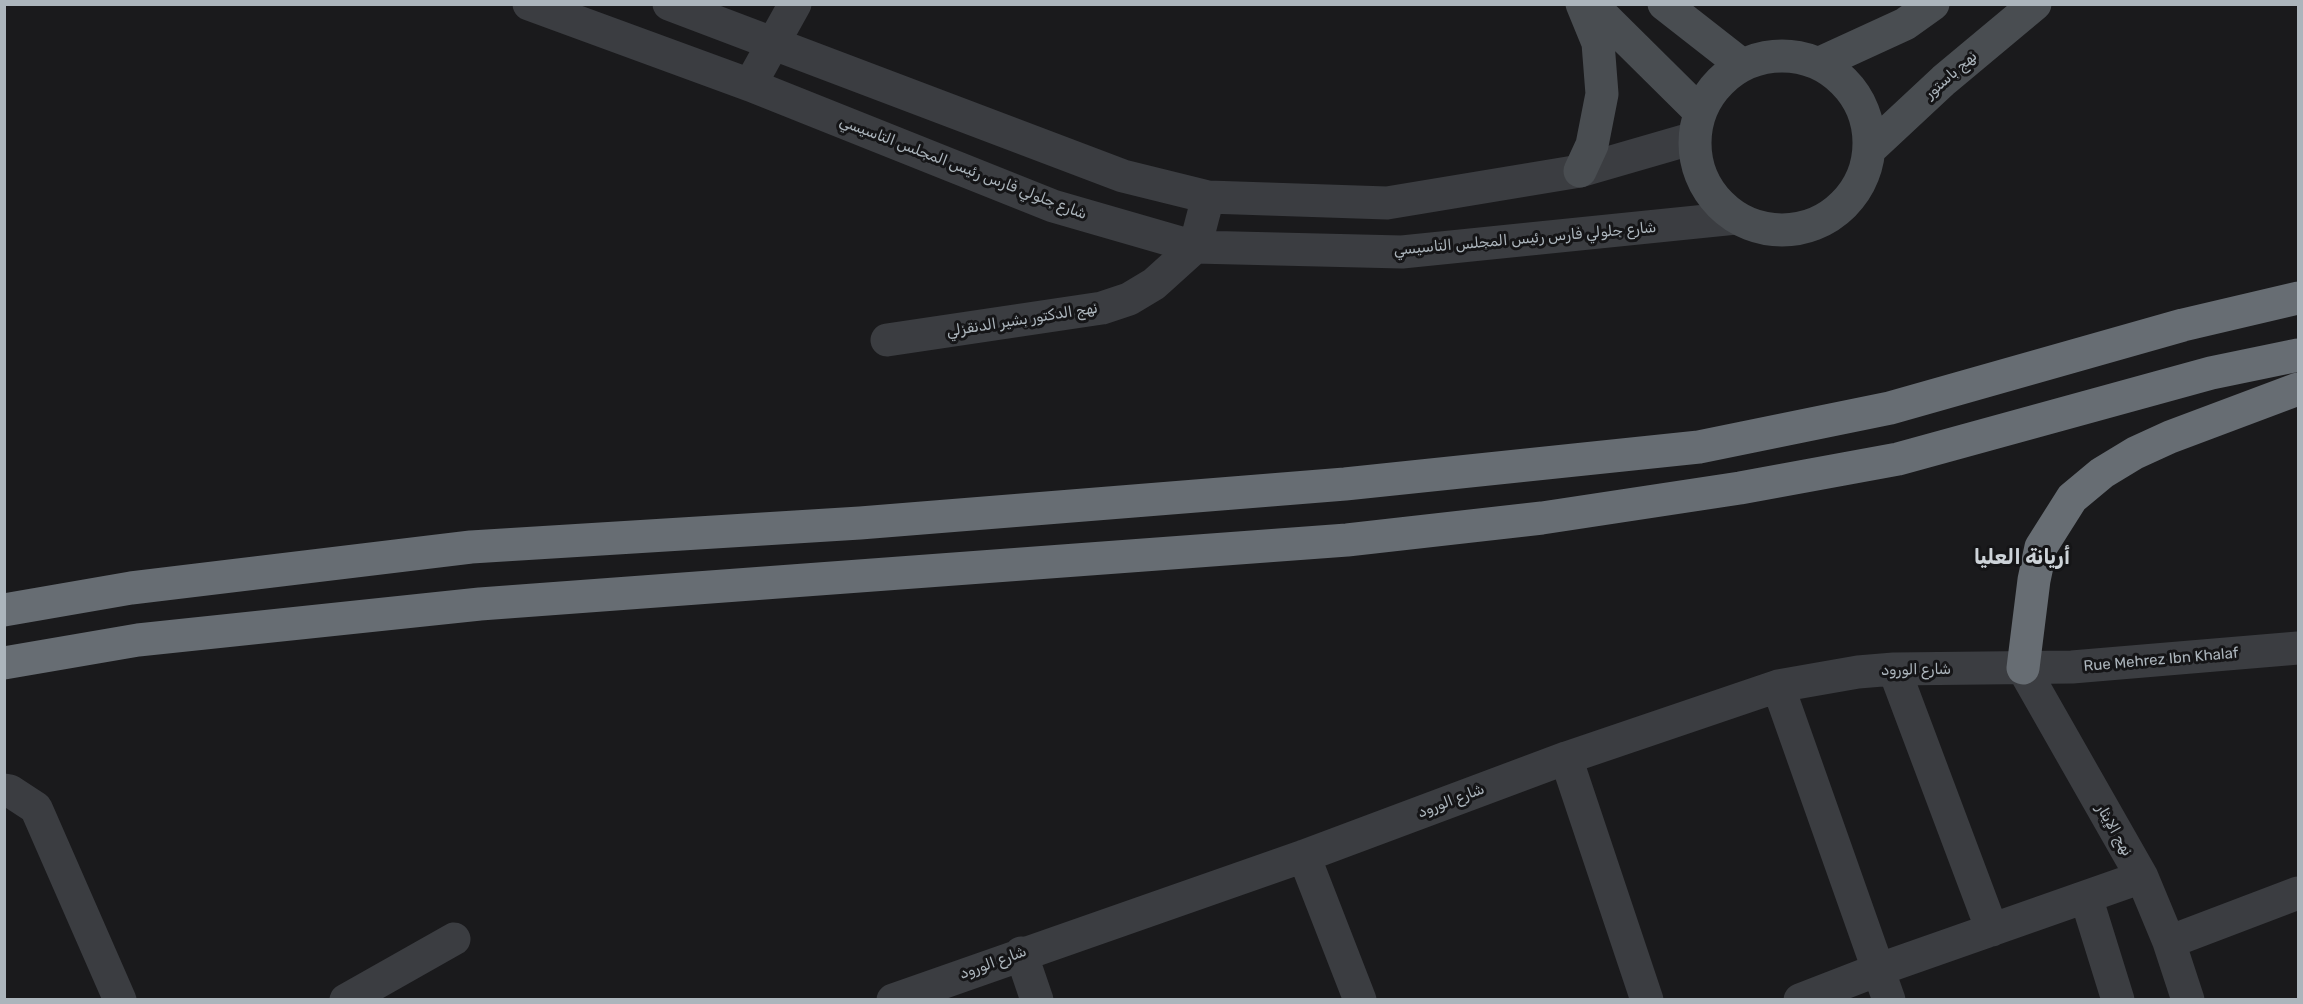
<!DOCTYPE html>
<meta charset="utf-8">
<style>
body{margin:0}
#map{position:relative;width:2303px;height:1004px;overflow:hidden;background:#1a1a1c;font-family:Rubik,sans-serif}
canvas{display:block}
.frame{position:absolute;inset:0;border:6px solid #acb5bc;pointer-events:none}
</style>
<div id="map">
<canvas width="2303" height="1004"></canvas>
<div class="frame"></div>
</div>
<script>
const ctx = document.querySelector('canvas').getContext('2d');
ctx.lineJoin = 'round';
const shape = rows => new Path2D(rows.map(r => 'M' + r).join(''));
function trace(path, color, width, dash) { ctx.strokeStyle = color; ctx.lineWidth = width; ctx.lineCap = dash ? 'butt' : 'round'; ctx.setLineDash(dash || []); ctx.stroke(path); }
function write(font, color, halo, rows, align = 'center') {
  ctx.font = font + ' Rubik,Cairo,sans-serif'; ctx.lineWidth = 6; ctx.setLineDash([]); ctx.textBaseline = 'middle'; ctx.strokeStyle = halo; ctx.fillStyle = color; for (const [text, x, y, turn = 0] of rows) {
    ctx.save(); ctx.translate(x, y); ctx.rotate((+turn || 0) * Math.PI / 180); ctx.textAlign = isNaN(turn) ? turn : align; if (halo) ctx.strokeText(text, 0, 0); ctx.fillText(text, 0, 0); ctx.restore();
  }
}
trace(shape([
 [529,4,750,85,1053,206,1195,247,1402,252,1736,218],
 [669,4,1123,176,1208,197,1387,203,1580,171,1694,138],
 [750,85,795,4],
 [887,340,1102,308,1129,299,1154,284,1195,247,1208,197],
 [2023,668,2142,877,2169,942,2188,1000],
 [1894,669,1992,930],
 [1778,686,1889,1000],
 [1566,758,1647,1000],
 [4,790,10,791,36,808,120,1000],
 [1304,856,1360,1000],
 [2086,897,2118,1000],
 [2169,942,2298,893],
 [1021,953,1037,1000],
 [346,1000,454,939],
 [893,1000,1304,856,1566,758,1778,686,1858,672,1894,669,2072,667,2298,648],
 [1800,1000,1880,969,2142,877]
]), '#3b3d41', 33);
trace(shape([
 [1591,4,1699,111],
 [1664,4,1742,65],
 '1695 143a87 87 0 1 1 174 0a87 87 0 1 1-174 0Z',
 [1820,63,1905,24,1933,4],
 [1870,149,1944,80,2035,4],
 [1580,171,1592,145,1602,94,1598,43,1582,4]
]), '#494d51', 33);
trace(shape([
 [4,610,131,588,471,547,860,523,1345,484,1699,447,1890,408,2183,325,2298,298],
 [4,663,138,640,480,604,1347,540,1542,518,1740,488,1898,459,2211,373,2298,355],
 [2023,668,2034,580,2041,547,2072,498,2102,473,2135,453,2170,437,2298,389]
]), '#676d73', 33);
write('15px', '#acb5bc', '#151517', [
 ["نهج باستور",1951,75,-41],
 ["شارع جلولي فارس رئيس المجلس التاسيسي",963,168,21],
 ["شارع جلولي فارس رئيس المجلس التاسيسي",1525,239,-5],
 ["نهج الدكتور بشير الدنقزلي",1022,320,-9],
 ["Rue Mehrez Ibn Khalaf",2161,660,-5],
 ["شارع الورود",1916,670,-1],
 ["شارع الورود",1451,801,-21],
 ["نهج الإيثار",2114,830,60],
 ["شارع الورود",993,963,-20]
]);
write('bold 21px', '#cdd3d8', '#151517', [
 ["أريانة العليا",2022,558]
]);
</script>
